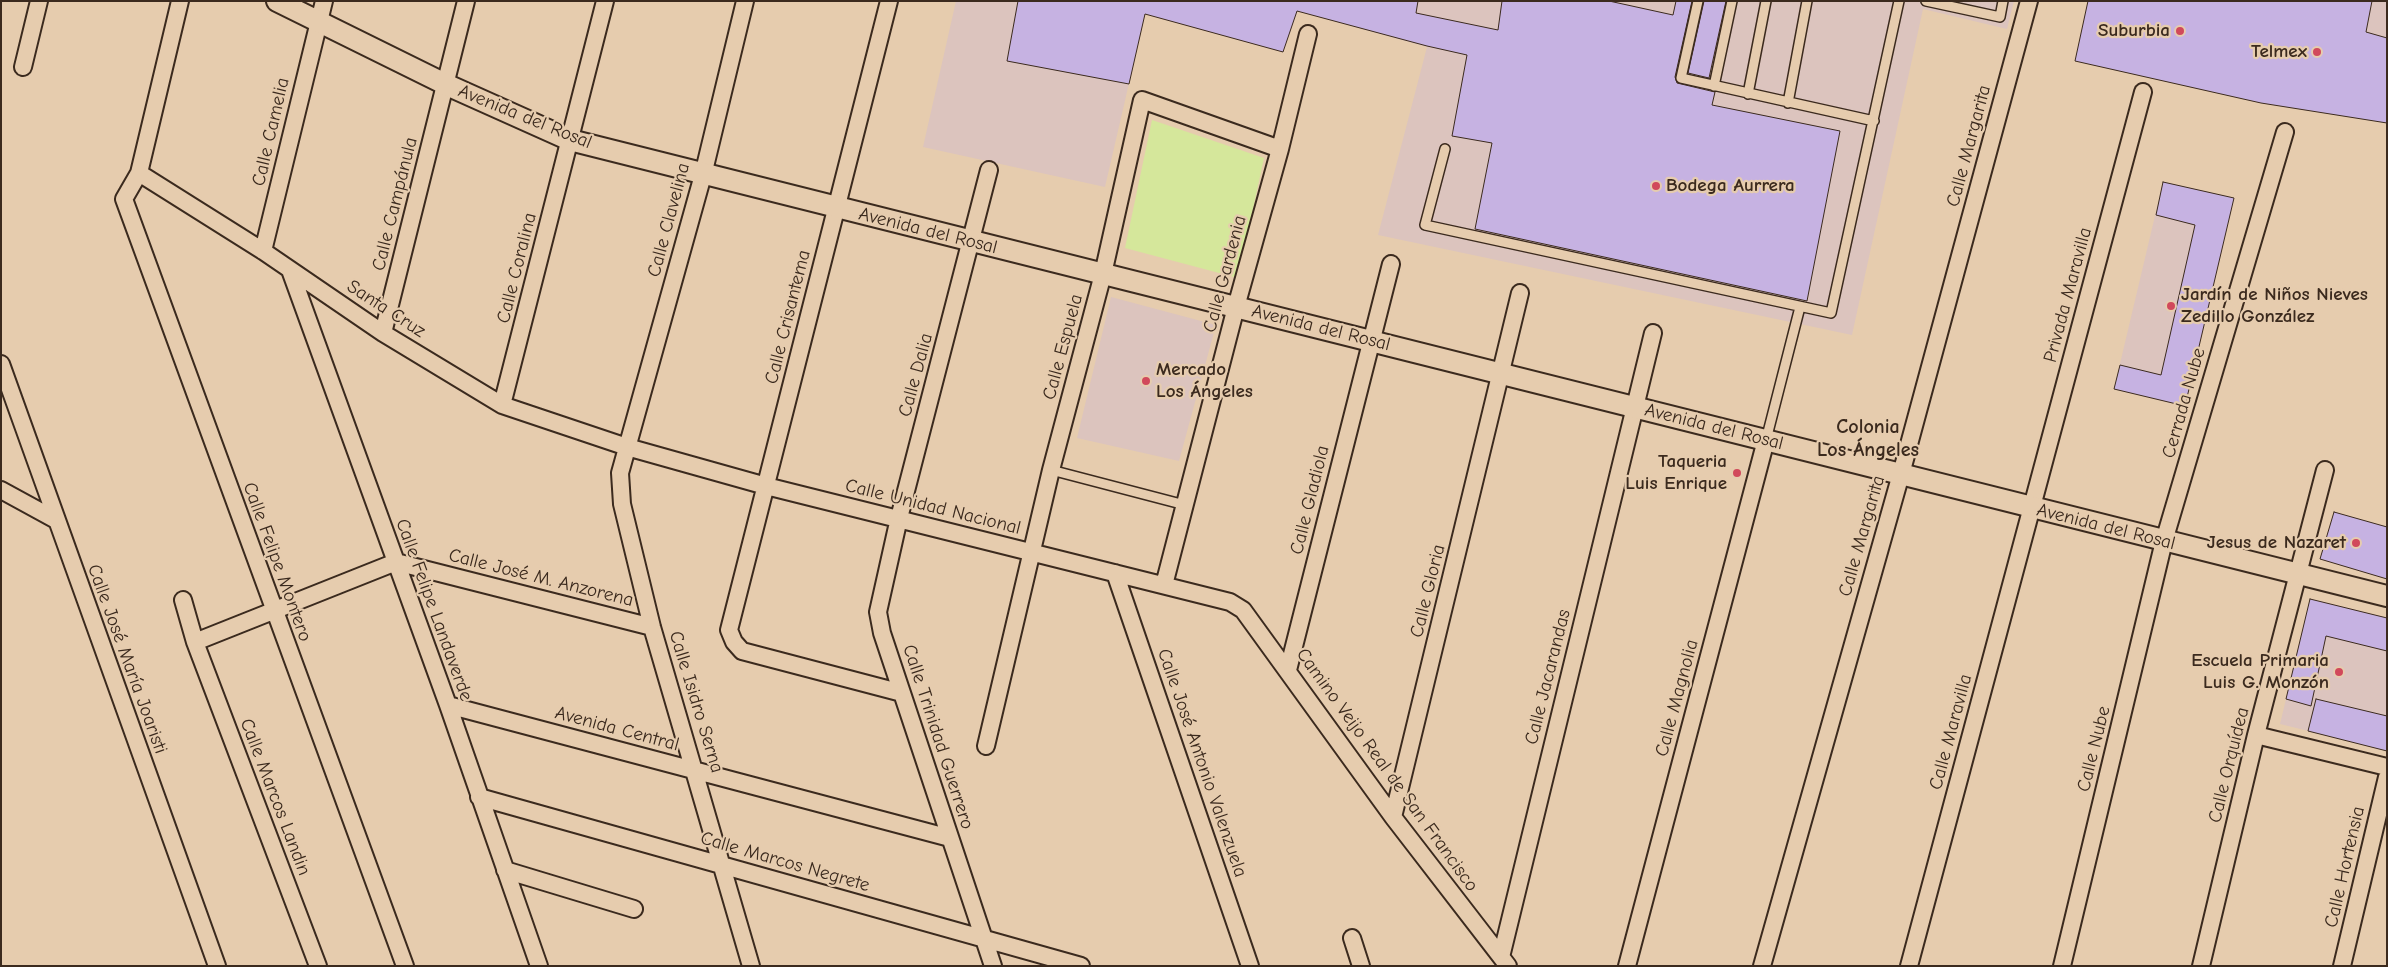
<!DOCTYPE html>
<meta charset="utf-8">
<style>
body{margin:0}
#map{position:relative;width:2388px;height:967px;overflow:hidden;background:#e6ccae;font-family:"Comic Neue",sans-serif}
canvas{display:block}
.frame{position:absolute;inset:0;border:2px solid #3b2a1e;pointer-events:none}
</style>
<div id="map">
<canvas width="2388" height="967"></canvas>
<div class="frame"></div>
</div>
<script>
const ctx = document.querySelector('canvas').getContext('2d');
ctx.lineJoin = 'round';
function paint(path, color) { ctx.fillStyle = color; ctx.fill(path, 'evenodd'); }
const shape = rows => new Path2D(rows.map(r => 'M' + r).join(''));
function trace(path, color, width, dash) { ctx.strokeStyle = color; ctx.lineWidth = width; ctx.lineCap = dash ? 'butt' : 'round'; ctx.setLineDash(dash || []); ctx.stroke(path); }
function write(font, color, halo, rows, align = 'center') {
  ctx.font = font + ' "Comic Neue",sans-serif'; ctx.lineWidth = 4.5; ctx.setLineDash([]); ctx.textBaseline = 'middle'; ctx.strokeStyle = halo; ctx.fillStyle = color; for (const [text, x, y, turn = 0] of rows) {
    ctx.save(); ctx.translate(x, y); ctx.rotate((+turn || 0) * Math.PI / 180); ctx.textAlign = isNaN(turn) ? turn : align; if (halo) ctx.strokeText(text, 0, 0); ctx.fillText(text, 0, 0); ctx.restore();
  }
}
paint(shape([
 [956,1,2014,1,2007,29,1923,9,1852,335,1378,235,1427,47,1298,11,1283,52,1145,14,1105,187,923,147],
 [2372,1,2387,1,2387,123,2350,116],
 [2163,182,2234,198,2185,406,2114,389],
 [1111,297,1216,325,1179,461,1077,438],
 [2310,599,2387,618,2386,750,2280,724]
]), '#dcc4be');
paint(shape([
 [1152,120,1264,158,1238,278,1125,248]
]), '#d5e79b');
const building = shape([
 [1018,1,1418,1,1416,13,1498,30,1502,1,1609,1,1673,15,1676,1,1692,1,1675,77,1677,83,1715,92,1712,105,1840,131,1807,301,1475,229,1492,143,1452,136,1467,55,1427,46,1297,11,1283,52,1145,14,1129,84,1007,61,1018,1],
 [1704,1,1726,1,1709,78,1688,73,1704,1],
 [2088,1,2372,1,2366,32,2387,38,2387,123,2261,103,2075,61,2088,1],
 [2163,182,2234,198,2185,406,2114,389,2120,365,2161,375,2195,225,2156,215,2163,182],
 [2334,512,2387,527,2387,579,2320,559,2334,512],
 [2310,599,2387,618,2387,651,2326,636,2311,706,2286,699,2310,599],
 [2316,699,2387,716,2387,751,2308,731,2316,699]
]);
paint(building, '#c6b2e2');
trace(building, '#3b2a1e', 1);
const service = shape([
 [1698,1,1681,78,1874,121],
 [1926,1,2000,17,2003,1],
 [1714,86,1732,1],
 [1748,94,1766,1],
 [1788,103,1807,1],
 [1445,149,1425,225,1831,313,1899,1],
 [1766,440,1800,307],
 [1051,470,1185,505]
]);
const minor = shape([
 [180,1,139,173,124,199,405,966],
 [745,1,703,175,620,473,622,504,652,627,751,966],
 [889,1,729,630,734,642,742,651,902,693],
 [23,67,39,1],
 [989,170,899,518,878,612,882,633,993,966],
 [139,173,263,251,383,333,502,405,627,447,766,486,1230,602,1243,610,1393,817,1508,966],
 [263,251,324,1],
 [290,270,448,705,539,966],
 [383,333,466,1],
 [1,364,217,966],
 [502,405,605,1],
 [1,490,56,520],
 [1115,573,1250,966],
 [1164,585,1236,307,1280,149,1308,34],
 [183,600,195,642,318,966],
 [195,642,396,562,652,627],
 [1288,670,1391,264],
 [448,705,950,838],
 [2256,735,2387,767],
 [986,746,1051,470,1103,274,1142,100,1280,149],
 [479,797,1081,966],
 [1393,817,1520,293],
 [505,870,634,909],
 [1352,938,1361,966],
 [1501,957,1653,333],
 [1627,966,1766,440],
 [1762,966,1901,474,2029,1],
 [1909,966,2143,92],
 [2062,966,2164,541,2285,132],
 [2201,966,2256,735,2325,470],
 [2342,966,2387,777]
]);
const tertiary = shape([
 [277,1,445,84,570,140,2387,596]
]);
trace(service, '#3b2a1e', 12);
trace(minor, '#3b2a1e', 20);
trace(tertiary, '#3b2a1e', 24);
trace(service, '#e6ccae', 9);
trace(minor, '#e6ccae', 16);
trace(tertiary, '#e6ccae', 20);
for (const [x, y, r, color] of [
 [2180,31,5,"#d1495b"],
 [2317,52,5,"#d1495b"],
 [1656,186,5,"#d1495b"],
 [2171,306,5,"#d1495b"],
 [1146,381,5,"#d1495b"],
 [1737,473,5,"#d1495b"],
 [2356,543,5,"#d1495b"],
 [2339,672,5,"#d1495b"]
]) { const dot = new Path2D(); dot.arc(x, y, r, 0, 2 * Math.PI); ctx.fillStyle = color; ctx.fill(dot); trace(dot, '#e6ccae', 2); }
write('bold 19px', '#3b2a1e', '#e6ccae', [
 ["Suburbia",2170,31],
 ["Telmex",2307,52],
 ["Bodega Aurrera",1666,186,"left"],
 ["Jardín de Niños Nieves",2181,295,"left"],
 ["Zedillo González",2181,317,"left"],
 ["Mercado",1156,370,"left"],
 ["Los Ángeles",1156,392,"left"],
 ["Taqueria",1727,462],
 ["Luis Enrique",1727,484],
 ["Jesus de Nazaret",2346,543],
 ["Escuela Primaria",2329,661],
 ["Luis G. Monzón",2329,683]
], 'right');
write('19px', '#3b2a1e', '#e6ccae', [
 ["Avenida del Rosal",525,117,22],
 ["Calle Camelia",271,132,-77],
 ["Calle Margarita",1969,146,-75],
 ["Calle Campánula",395,204,-76],
 ["Calle Clavelina",669,220,-75],
 ["Avenida del Rosal",928,231,14],
 ["Calle Coralina",517,268,-76],
 ["Calle Gardenia",1225,274,-75],
 ["Privada Maravilla",2068,295,-75],
 ["Santa Cruz",386,309,33],
 ["Calle Crisantema",788,317,-76],
 ["Avenida del Rosal",1321,328,14],
 ["Calle Espuela",1063,347,-75],
 ["Calle Dalia",916,375,-75],
 ["Cerrada Nube",2184,403,-74],
 ["Avenida del Rosal",1714,427,14],
 ["Calle Gladiola",1310,500,-76],
 ["Calle Unidad Nacional",933,507,14],
 ["Avenida del Rosal",2106,527,14],
 ["Calle Margarita",1862,536,-74],
 ["Calle Felipe Montero",277,562,70],
 ["Calle José M. Anzorena",541,578,14],
 ["Calle Gloria",1428,591,-76],
 ["Calle Felipe Landaverde",434,610,70],
 ["Calle José María Joaristi",127,659,70],
 ["Calle Jacarandas",1548,677,-76],
 ["Calle Magnolia",1677,698,-75],
 ["Calle Isidro Serna",696,702,73],
 ["Avenida Central",617,729,15],
 ["Calle Maravilla",1951,732,-75],
 ["Calle Trinidad Guerrero",938,737,72],
 ["Calle Nube",2094,749,-76],
 ["Calle José Antonio Valenzuela",1202,763,71],
 ["Calle Orquídea",2229,765,-76],
 ["Camino Veijo Real de San Francisco",1387,770,54],
 ["Calle Marcos Landin",275,797,69],
 ["Calle Marcos Negrete",785,862,16],
 ["Calle Hortensia",2345,867,-77]
]);
write('bold 20px', '#3b2a1e', '#e6ccae', [
 ["Colonia",1868,427],
 ["Los Ángeles",1868,450]
]);
</script>
